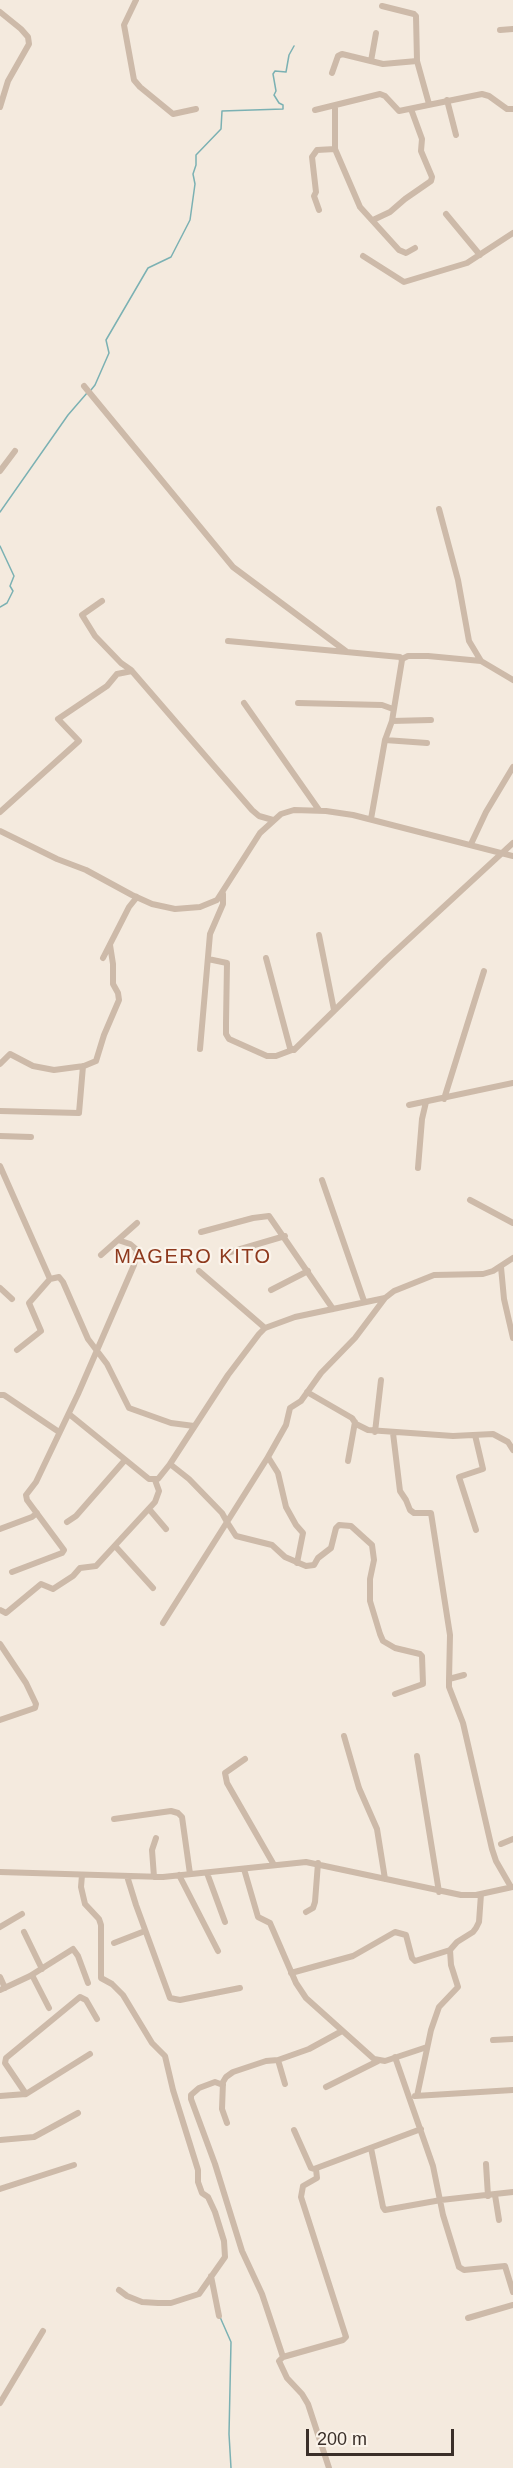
<!DOCTYPE html>
<style>
body{margin:0}
#map{position:relative;width:513px;height:2468px;overflow:hidden;background:#f4eade;font-family:Arial,sans-serif}
canvas{display:block}
.scale{position:absolute;left:306px;top:2429px;width:148px;height:27px;box-sizing:border-box;border:3px solid #3a2f29;border-top:0;padding-left:8px;font-size:18px;line-height:21px;white-space:nowrap;color:#3a2f29;-webkit-text-stroke:4px #fbf4eb;paint-order:stroke}
</style>
<div id="map">
<canvas width="513" height="2468"></canvas>
<div class="scale">200 m</div>
</div>
<script>
const ctx = document.querySelector('canvas').getContext('2d');
ctx.lineJoin = 'round';
const shape = rows => new Path2D(rows.map(r => 'M' + r).join(''));
function trace(path, color, width, dash) { ctx.strokeStyle = color; ctx.lineWidth = width; ctx.lineCap = dash ? 'butt' : 'round'; ctx.setLineDash(dash || []); ctx.stroke(path); }
function write(font, color, halo, rows, align = 'center') {
  ctx.font = font + ' Arial,sans-serif'; ctx.lineWidth = 4.5; ctx.setLineDash([]); ctx.textBaseline = 'middle'; ctx.strokeStyle = halo; ctx.fillStyle = color; for (const [text, x, y, turn = 0] of rows) {
    ctx.save(); ctx.translate(x, y); ctx.rotate((+turn || 0) * Math.PI / 180); ctx.textAlign = isNaN(turn) ? turn : align; if (halo) ctx.strokeText(text, 0, 0); ctx.fillText(text, 0, 0); ctx.restore();
  }
}
trace(shape([
 [91,390,95,385,109,353,106,340,148,268,171,257,190,220,195,184,193,174,196,165,196,155,221,129,222,111,283,109,283,105,279,103,274,95,276,91,273,74,275,71,286,72,289,55,294,46],
 [0,512,68,415,87,393],
 [0,546,14,576,10,586,13,591,7,603,0,607],
 [220,2317,231,2342,229,2434,231,2468]
]), '#7bb1b3', 1.5);
trace(shape([
 [136,0,124,25,134,80,140,87,173,114,196,109],
 [382,6,414,14,416,16,417,61,429,104],
 [0,12,21,29,28,37,29,44,8,81,0,107],
 [500,30,513,29],
 [371,61,376,33],
 [332,73,338,56,342,54,383,64,417,61],
 [447,100,456,135],
 [335,105,335,149,360,207,399,250,406,253,415,248],
 [315,110,380,94,385,96,399,111,482,94,489,96,507,109,513,109],
 [319,210,314,196,316,192,312,157,317,150,335,149],
 [446,214,480,255],
 [373,220,390,212,405,199,431,181,432,177,421,151,422,139,411,109],
 [363,256,404,282,467,263,513,233],
 [84,386,233,567,347,652],
 [0,471,15,451],
 [439,509,458,580,469,641,481,661,513,680],
 [102,601,82,615,95,636,121,663,131,670,252,810,259,816,273,820],
 [228,641,400,657,402,660,392,721,431,720],
 [402,659,408,656,428,656,481,661],
 [244,703,319,810],
 [298,703,382,705,393,709],
 [385,740,427,743],
 [0,812,79,741,58,719,107,686,117,674,132,671],
 [371,819,385,740,392,721],
 [0,831,57,859,86,870,132,895,152,904,175,909,200,907,217,900,260,833,281,814,294,810,326,811,353,815,513,856],
 [471,844,486,812,513,767],
 [319,935,334,1010],
 [103,958,129,907,137,897],
 [266,958,290,1048,294,1050,386,960,513,843],
 [208,959,227,963,226,1023,226,1034,229,1039,267,1056,276,1056,292,1050],
 [200,1049,210,934,223,904,223,894],
 [0,1064,10,1054,33,1066,54,1070,84,1066,96,1061,104,1035,119,1000,118,993,113,984,113,964,110,945],
 [444,1099,484,971],
 [409,1105,513,1083],
 [0,1111,79,1113,83,1066],
 [0,1136,31,1137],
 [0,1166,50,1279],
 [418,1168,422,1119,426,1102],
 [322,1180,364,1301],
 [470,1200,513,1223],
 [201,1232,253,1218,269,1216,333,1309],
 [227,1253,285,1236],
 [101,1255,137,1223],
 [501,1267,504,1299,513,1338],
 [199,1271,265,1328],
 [0,1288,12,1299],
 [271,1290,308,1271],
 [17,1350,41,1331,29,1303,50,1279,59,1277,63,1282,88,1339,107,1364,129,1408,171,1423,194,1426],
 [307,1392,352,1418,356,1424,368,1430,453,1436,493,1434,508,1442,513,1450],
 [0,1395,4,1395,59,1432],
 [69,1414,149,1479,158,1479,170,1464],
 [375,1432,381,1380],
 [393,1433,400,1491,406,1500,410,1510,414,1513,431,1513,450,1635,449,1680],
 [475,1435,483,1469,459,1477,476,1530],
 [268,1457,227,1522,236,1536,272,1545,285,1557,306,1566,314,1565,318,1558,331,1548,336,1528,339,1525,351,1526,372,1545,374,1560,370,1579,370,1601,380,1634,383,1641,395,1648,420,1654,422,1656,423,1684,395,1694],
 [348,1461,355,1422],
 [149,1509,166,1529],
 [67,1522,76,1516,125,1460],
 [0,1529,32,1517,37,1513],
 [116,1547,153,1588],
 [297,1563,303,1533,296,1525,286,1507,278,1473,268,1457,286,1425,290,1408,301,1401,321,1373,355,1338,385,1298],
 [12,1572,62,1553,64,1550,27,1500,26,1495,36,1482,78,1394,134,1265,137,1250,130,1244,118,1240],
 [0,1610,6,1613,41,1584,53,1589,73,1576,80,1568,96,1566,155,1502,159,1491,155,1480],
 [163,1623,227,1522,222,1513,189,1479,170,1464,228,1375,259,1334,265,1328,295,1317,385,1298,394,1291,434,1275,483,1274,493,1271,513,1258],
 [0,1644,26,1683,36,1704,35,1708,0,1720],
 [464,1675,449,1679,449,1687,463,1723,492,1849,496,1861,511,1887],
 [344,1736,359,1788,377,1829,385,1879],
 [417,1756,439,1892],
 [245,1759,225,1773,227,1783,274,1865],
 [114,1819,171,1811,178,1813,182,1817,190,1874],
 [501,1844,513,1839],
 [244,1869,258,1917,270,1923,296,1983,306,1998,374,2059,385,2061,427,2047],
 [0,1872,163,1877,306,1862,461,1895,476,1895,513,1887],
 [207,1873,225,1922],
 [82,1875,81,1887,85,1904,99,1919,101,1925,101,1978,112,1984,123,1995,152,2043,165,2056,173,2090,198,2170,198,2182,202,2193,208,2197,215,2212,224,2241,225,2257,199,2294,171,2303,158,2303,142,2302,127,2296,119,2290],
 [179,1875,218,1951],
 [127,1876,136,1905,170,1998,180,2000,240,1988],
 [154,1877,152,1850,156,1838],
 [306,1912,313,1908,315,1902,318,1863],
 [0,1927,22,1914],
 [24,1932,42,1969],
 [114,1943,145,1931],
 [291,1973,353,1956,395,1932,406,1935,412,1958,415,1961,450,1950],
 [32,1975,49,2008],
 [0,1977,5,1988],
 [0,1990,30,1976,73,1949,78,1956,88,1983],
 [493,2040,513,2039],
 [395,2057,433,2166,443,2215,459,2267,464,2270,505,2266,513,2292],
 [285,2084,278,2060,309,2049,342,2031],
 [223,2085,215,2082,199,2088,191,2095,191,2099,215,2164,242,2251,262,2294,283,2357],
 [326,2087,378,2061],
 [26,2094,5,2063,6,2058,80,1997,86,2000,97,2019],
 [0,2096,26,2094,90,2054],
 [415,2096,513,2090],
 [417,2096,431,2030,439,2007,458,1987,451,1965,450,1950,457,1942,473,1932,476,1928,479,1922,481,1894],
 [227,2123,222,2109,223,2082,226,2077,233,2072,266,2061,278,2060],
 [294,2130,311,2168,314,2169,421,2129],
 [0,2140,34,2137,78,2113],
 [371,2148,383,2207,385,2210,441,2200,513,2192],
 [486,2164,488,2196],
 [316,2169,317,2178,303,2186,301,2197,346,2337,343,2340,283,2357,279,2361,287,2378,302,2394,308,2404,329,2468],
 [0,2189,74,2165],
 [495,2195,499,2220],
 [211,2276,219,2316],
 [468,2318,513,2305],
 [0,2403,43,2331]
]), '#cdbaa9', 6);
ctx.letterSpacing = '1.5px';
write('20px', '#8e391d', '#fbf4eb', [
 ["MAGERO KITO",193,1257]
]);
ctx.letterSpacing = '0px';
</script>
